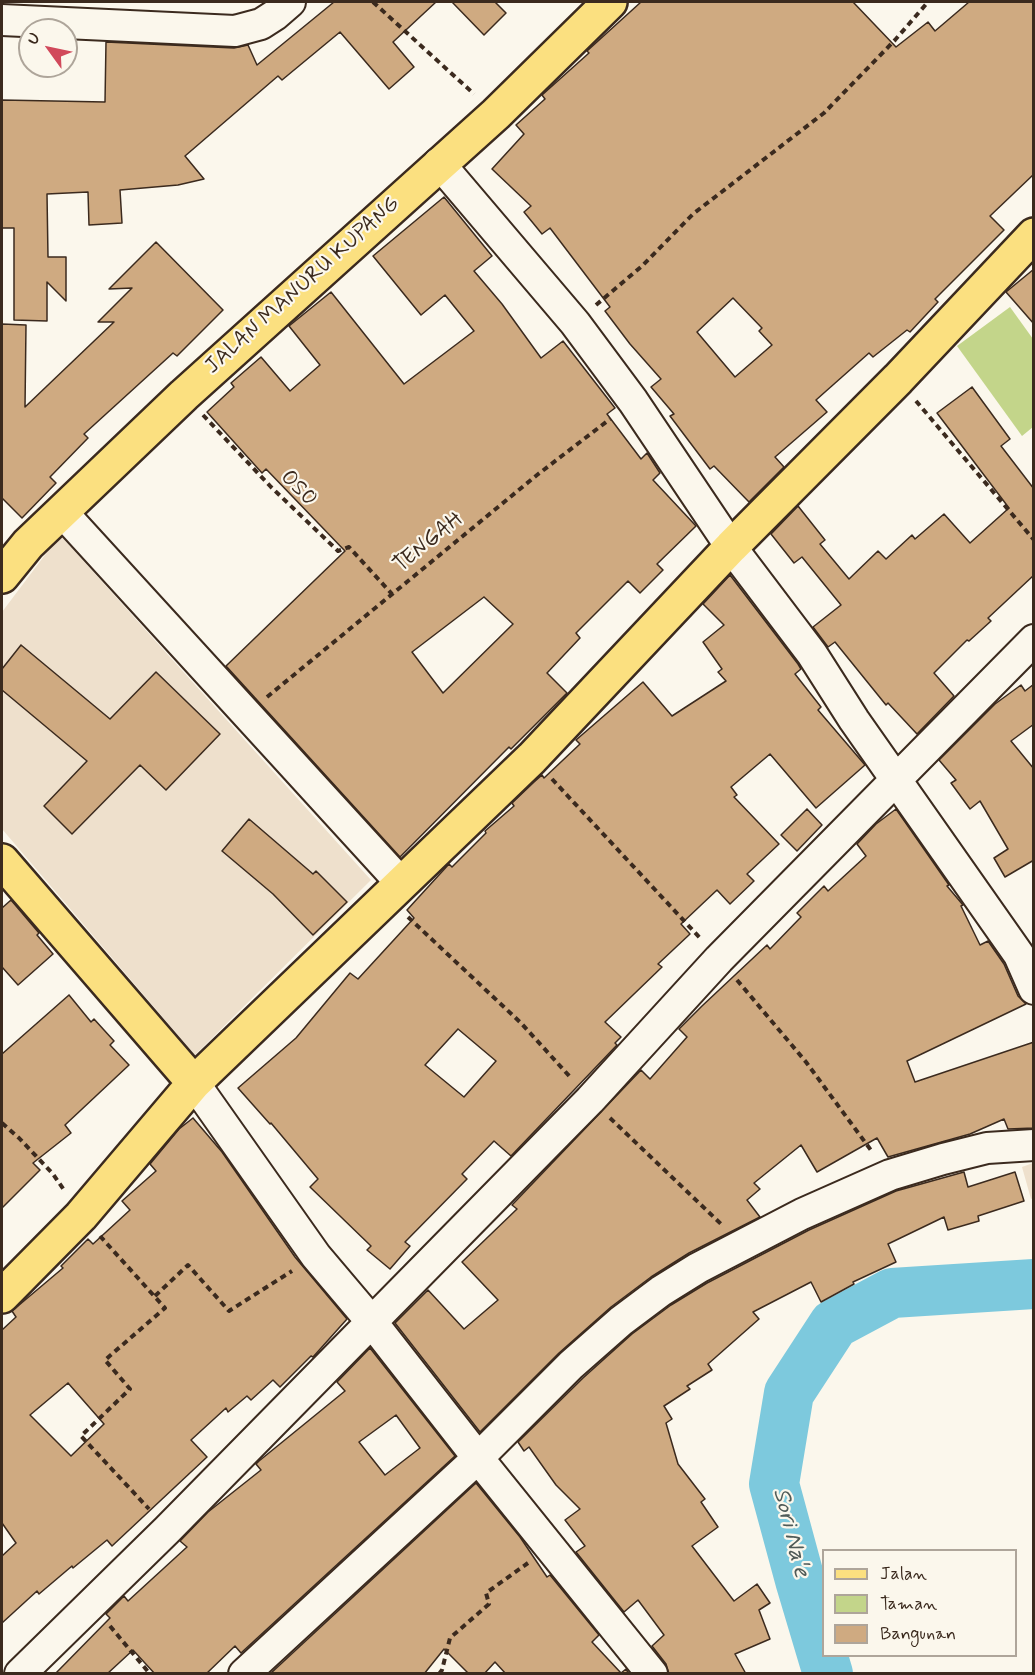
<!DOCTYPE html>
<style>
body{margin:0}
#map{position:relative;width:1035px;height:1675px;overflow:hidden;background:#fbf7ec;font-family:Mynerve,sans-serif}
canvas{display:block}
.frame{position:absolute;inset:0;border:3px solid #3b2a1e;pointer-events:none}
.legend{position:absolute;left:822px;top:1549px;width:195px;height:108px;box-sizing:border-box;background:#fbf7ec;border:2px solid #aea59a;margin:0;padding:8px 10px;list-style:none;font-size:18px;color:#3b2a1e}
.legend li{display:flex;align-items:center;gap:12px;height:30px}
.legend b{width:30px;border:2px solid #aea59a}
.north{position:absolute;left:18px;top:18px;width:60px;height:60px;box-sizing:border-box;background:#fbf7ec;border:2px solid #aea59a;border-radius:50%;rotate:303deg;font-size:16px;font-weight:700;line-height:24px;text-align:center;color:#3b2a1e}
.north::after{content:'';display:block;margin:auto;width:21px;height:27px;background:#d1495b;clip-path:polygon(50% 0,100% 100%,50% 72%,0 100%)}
</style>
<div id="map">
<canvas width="1035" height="1675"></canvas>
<div class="frame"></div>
<ul class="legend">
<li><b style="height:8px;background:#fbe080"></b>Jalan</li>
<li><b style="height:16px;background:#c3d58a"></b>Taman</li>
<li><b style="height:16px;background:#cfaa81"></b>Bangunan</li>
</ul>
<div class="north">U</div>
</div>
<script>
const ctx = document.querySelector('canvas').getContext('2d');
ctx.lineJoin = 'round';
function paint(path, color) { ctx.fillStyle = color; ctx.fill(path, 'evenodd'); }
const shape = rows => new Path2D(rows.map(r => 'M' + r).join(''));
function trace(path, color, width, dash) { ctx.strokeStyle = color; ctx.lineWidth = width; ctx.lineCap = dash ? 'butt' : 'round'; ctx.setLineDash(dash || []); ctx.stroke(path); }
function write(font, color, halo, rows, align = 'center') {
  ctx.font = font + ' Mynerve,sans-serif'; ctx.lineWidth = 4.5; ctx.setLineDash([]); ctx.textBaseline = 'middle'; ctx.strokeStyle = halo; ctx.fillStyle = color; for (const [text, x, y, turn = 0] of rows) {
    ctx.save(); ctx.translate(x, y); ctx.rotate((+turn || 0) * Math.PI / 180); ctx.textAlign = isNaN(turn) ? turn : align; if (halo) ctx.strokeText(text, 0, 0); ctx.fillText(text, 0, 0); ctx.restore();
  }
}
paint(shape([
 [60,535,371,880,195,1055,2,829,2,612],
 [1033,1163,1033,1198,1031,1199,1022,1167]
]), '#eee0cc');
paint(shape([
 [1010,307,1033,339,1033,427,1022,436,957,346]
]), '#c3d58a');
trace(shape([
 [828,1674,800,1580,774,1484,789,1393,834,1324,892,1293,1034,1284]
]), '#7dc9dd', 50);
const building = shape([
 [334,2,436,2,393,42,414,67,389,89,340,32,282,80,278,76,185,156,204,179,178,185,120,190,122,223,89,225,88,192,47,194,48,257,66,257,66,301,47,282,47,321,14,320,14,228,2,228,2,100,105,102,106,42,234,48,248,45,257,65,334,2],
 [452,2,495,2,506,13,484,35,452,2],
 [641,2,853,2,896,47,928,22,935,31,969,2,1034,2,1034,174,990,216,1004,230,935,299,938,302,910,332,907,330,873,357,869,353,816,400,827,412,775,457,784,467,749,502,714,466,710,469,670,416,674,414,651,387,661,379,630,344,605,311,610,307,550,228,542,234,524,212,531,206,492,169,524,134,516,125,545,99,542,95,589,53,587,51,641,2],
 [733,298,762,328,759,331,772,345,735,377,697,332,733,298],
 [444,197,492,256,474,271,502,304,541,358,563,341,615,408,607,414,641,459,647,453,660,473,653,480,696,526,657,564,663,570,640,593,628,581,576,633,580,638,547,673,567,693,511,749,509,747,400,857,226,666,345,551,266,469,262,473,207,412,234,387,231,383,261,357,290,391,320,365,289,326,331,292,404,384,474,331,445,295,421,315,373,256,444,197],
 [484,597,513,624,443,693,412,652,484,597],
 [156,242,223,310,177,356,173,353,84,434,88,438,50,477,56,483,22,518,2,498,2,324,26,325,25,407,114,322,98,322,132,288,109,289,156,242],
 [1034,269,1034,324,1006,292,1034,269],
 [972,387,1010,439,1001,446,1034,489,1034,575,988,618,991,621,969,641,967,640,934,673,954,696,917,734,888,703,886,705,835,642,828,647,813,627,841,605,802,557,794,563,771,534,798,506,825,540,820,544,849,579,878,551,886,559,912,535,915,539,944,514,970,543,1009,508,937,413,972,387],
 [730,575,798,664,801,669,795,674,821,707,818,710,865,765,816,808,770,754,731,787,737,795,734,797,779,844,747,874,754,881,730,904,717,890,681,924,690,934,658,964,662,967,605,1022,621,1037,615,1043,617,1045,511,1156,494,1141,462,1174,467,1179,405,1242,410,1246,390,1269,367,1250,371,1246,310,1187,318,1179,271,1123,270,1124,238,1088,296,1038,350,973,358,979,414,918,407,910,449,864,452,867,486,833,485,831,514,806,512,803,534,782,542,775,544,778,580,744,576,740,643,682,672,716,726,681,718,672,722,669,703,642,724,625,703,604,730,575],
 [458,1029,496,1061,464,1097,425,1065,458,1029],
 [21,645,110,719,156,672,220,734,166,790,140,765,72,834,44,806,87,761,2,690,2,669,21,645],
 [1034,684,1034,724,1011,741,1034,769,1034,860,1005,877,994,858,1008,849,980,801,970,809,951,783,956,780,939,760,995,704,1021,685,1025,691,1034,684],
 [807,809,822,825,797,851,781,835,807,809],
 [896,809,949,885,947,886,963,905,961,906,980,945,988,941,1004,964,1018,996,1026,1004,907,1061,915,1082,1034,1042,1034,1128,1008,1129,1004,1119,970,1134,888,1157,877,1138,817,1172,801,1145,754,1183,760,1189,747,1200,760,1217,689,1253,651,1277,611,1307,559,1353,480,1432,395,1323,428,1290,464,1329,498,1300,462,1262,517,1209,512,1205,641,1070,650,1079,687,1037,679,1029,702,1006,767,945,770,949,801,917,797,913,824,886,828,891,866,856,857,844,876,824,896,809],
 [249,819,313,874,316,871,347,902,313,935,273,894,222,851,249,819],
 [11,900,39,933,37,935,53,954,18,985,2,967,2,908,11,900],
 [69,995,91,1022,94,1019,114,1041,110,1045,129,1065,65,1125,71,1133,33,1163,40,1170,2,1208,2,1054,69,995],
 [193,1118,222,1152,295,1257,347,1319,313,1357,311,1356,280,1387,273,1380,251,1400,247,1396,228,1412,226,1408,191,1440,207,1457,112,1546,107,1540,73,1568,72,1566,39,1594,37,1591,2,1623,2,1556,16,1543,2,1523,2,1330,16,1317,12,1311,63,1268,61,1266,88,1239,93,1244,130,1210,122,1201,156,1171,150,1164,179,1129,193,1118],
 [68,1383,104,1424,71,1456,30,1415,68,1383],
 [964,1172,968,1187,1015,1172,1024,1201,978,1216,979,1221,948,1230,944,1217,888,1244,896,1262,853,1282,854,1284,821,1302,811,1282,753,1312,759,1319,708,1364,712,1370,687,1386,690,1389,664,1406,672,1419,666,1423,678,1464,705,1499,701,1502,718,1527,692,1546,734,1601,757,1584,770,1603,759,1610,770,1639,735,1654,746,1674,669,1674,666,1664,652,1646,664,1635,638,1600,624,1612,576,1552,585,1546,565,1520,580,1509,556,1485,529,1447,524,1451,518,1442,583,1378,632,1334,671,1305,707,1283,809,1230,896,1191,964,1172],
 [370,1348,455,1456,241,1653,235,1646,206,1674,155,1674,133,1650,107,1674,55,1674,110,1618,106,1614,124,1596,128,1601,187,1547,180,1541,208,1512,261,1470,256,1464,259,1461,345,1391,337,1382,370,1348],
 [396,1415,420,1448,385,1475,359,1442,396,1415],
 [476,1483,520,1537,547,1577,550,1575,599,1635,592,1642,621,1673,626,1669,629,1674,506,1674,495,1662,484,1674,469,1674,444,1649,424,1674,270,1674,476,1483]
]);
paint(building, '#cfaa81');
trace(building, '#3b2a1e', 1.5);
const minor = shape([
 [2,20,235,31,261,24,275,15,290,2],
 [439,163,575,323,633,401,731,547,812,654,854,720,1019,955,1034,989],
 [62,512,402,884],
 [194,1083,316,1256,371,1321,478,1458,652,1674],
 [20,1674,167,1530,590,1100,719,959,1034,640],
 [244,1674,478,1458,571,1365,621,1321,661,1291,698,1268,802,1214,890,1175,943,1159,987,1148,1034,1145]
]);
const major = shape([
 [2,576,28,544,184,395,496,114,610,2],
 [2,861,194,1083],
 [2,1296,81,1216,194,1083,532,758,731,547,898,379,1034,235]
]);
trace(minor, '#3b2a1e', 34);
trace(major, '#3b2a1e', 38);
trace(shape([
 [373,2,474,94],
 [596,305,642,266,693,214,824,113,895,40,928,2],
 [916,401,1034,540],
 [203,415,271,487,338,551,349,547,392,594],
 [267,697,537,475,610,419],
 [552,779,700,938],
 [408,917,521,1023,571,1078],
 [737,980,806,1062,873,1153],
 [610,1118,721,1224],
 [2,1123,19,1138,53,1174,64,1190],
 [100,1236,165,1308,105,1360,130,1389,81,1436,149,1509],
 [155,1296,188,1265,229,1311,292,1271],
 [110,1626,150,1674],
 [439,1674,442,1670,450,1638,489,1604,486,1593,528,1563]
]), '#3b2a1e', 4, [6, 4.5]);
trace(minor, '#fbf7ec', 30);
trace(major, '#fbe080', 33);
write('22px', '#3b2a1e', '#fbf7ec', [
 ["JALAN MANURU KUPANG",303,286,-42],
 ["OSO",298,489,44],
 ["TENGAH",429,543,-39]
]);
write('italic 24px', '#4f5a57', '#fbf7ec', [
 ["Sori Na'e",790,1533,76]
]);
</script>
